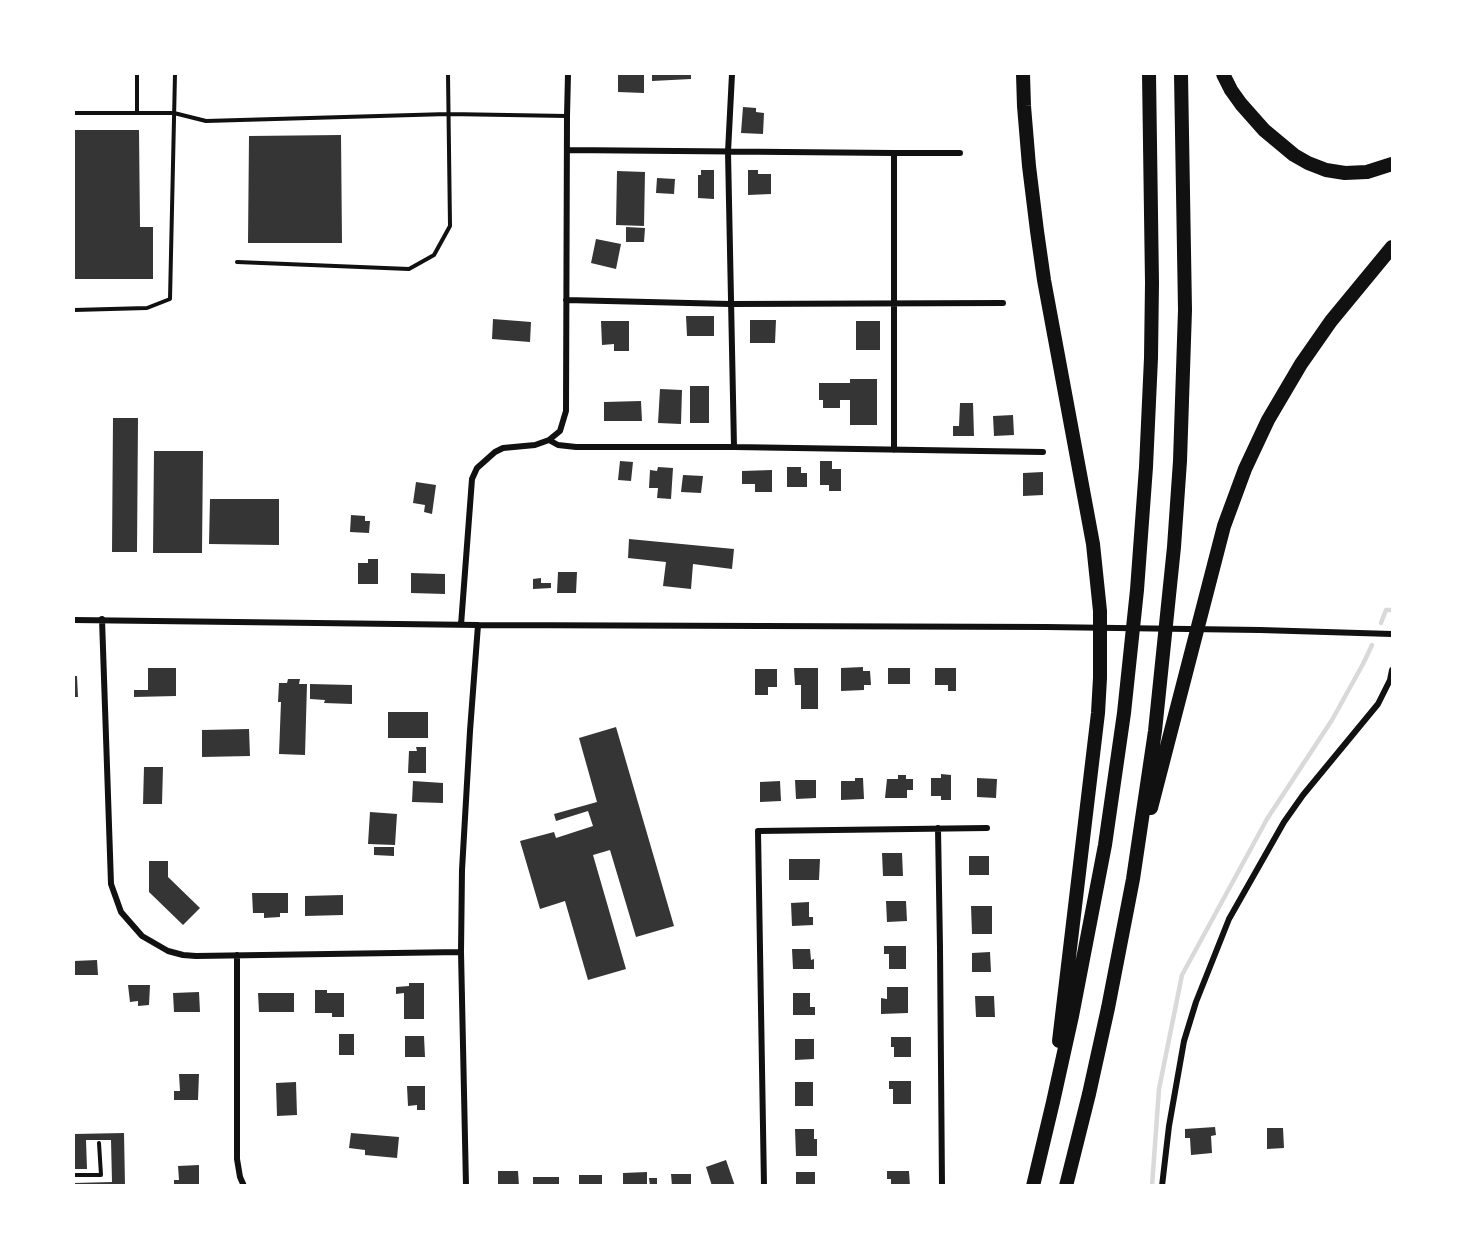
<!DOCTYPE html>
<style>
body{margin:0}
#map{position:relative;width:1466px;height:1259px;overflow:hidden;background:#fff;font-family:"IBM Plex Sans",sans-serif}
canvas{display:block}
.frame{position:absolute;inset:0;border:75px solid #fff;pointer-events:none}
</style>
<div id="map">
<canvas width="1466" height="1259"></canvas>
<div class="frame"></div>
</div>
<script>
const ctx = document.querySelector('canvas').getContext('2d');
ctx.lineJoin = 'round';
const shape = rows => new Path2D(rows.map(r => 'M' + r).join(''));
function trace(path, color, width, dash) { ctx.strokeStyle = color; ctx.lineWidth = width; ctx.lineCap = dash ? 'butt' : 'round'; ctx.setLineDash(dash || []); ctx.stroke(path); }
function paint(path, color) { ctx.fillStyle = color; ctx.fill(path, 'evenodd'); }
trace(shape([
 [1381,623,1386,610,1392,610],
 [1152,1186,1159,1089,1182,975,1267,819,1332,720,1363,664,1372,645]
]), '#d9d9d9', 4.5);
paint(shape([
 [618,74,644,74,644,93,618,92],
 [652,74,691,74,691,79,652,81],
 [743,107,756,108,756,112,764,113,763,134,741,133],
 [74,130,139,130,140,227,153,227,153,279,74,279],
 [341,135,342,243,248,243,249,136],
 [701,170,714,170,714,199,698,198,698,175,701,175],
 [748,170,758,170,758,174,771,174,771,194,748,195],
 [617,171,645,172,644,226,616,225],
 [657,178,675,179,674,194,656,193],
 [626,227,645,228,644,242,626,242],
 [596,239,621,244,616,269,591,263],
 [686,316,714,316,714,336,687,336],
 [493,319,531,322,530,342,492,339],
 [750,320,776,320,775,343,750,343],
 [601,321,629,321,629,351,614,351,614,344,602,345],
 [856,321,880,321,880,350,856,350],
 [850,379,877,379,877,425,850,425,850,400,840,400,840,408,823,408,823,400,819,400,819,383,850,383],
 [690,386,709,386,709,423,690,423],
 [660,389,682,390,681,424,658,423],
 [641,401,642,421,604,421,604,402],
 [960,403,973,403,974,436,953,436,953,426,959,426],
 [1013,415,1014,435,994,436,993,416],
 [113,418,138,418,137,552,112,552],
 [154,451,203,451,202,553,153,553],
 [620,461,633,462,631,481,618,480],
 [820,461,832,461,832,469,841,469,841,491,829,491,829,485,820,485],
 [658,467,673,468,671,499,657,498,658,488,649,488,650,470,657,471],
 [787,467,801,467,801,473,807,473,807,487,787,487],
 [772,470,772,492,755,492,755,484,742,484,742,471],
 [1043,472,1043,495,1023,496,1023,473],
 [683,475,703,476,701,493,681,492],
 [416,482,436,485,432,514,424,512,425,505,413,503],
 [210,499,279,499,279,545,209,544],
 [351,515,365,516,365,521,370,521,369,533,350,532],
 [629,539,734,549,732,569,693,564,691,589,663,586,666,562,628,558],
 [368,559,378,559,378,584,358,584,358,563,368,563],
 [558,572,577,572,576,593,557,593],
 [411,573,445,574,445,594,411,593],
 [541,578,541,583,551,583,551,588,533,589,533,579],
 [863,667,863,671,870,671,871,685,864,685,864,690,841,691,841,668],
 [148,668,176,668,176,696,134,697,134,690,148,690],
 [794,668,818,668,818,709,801,709,801,685,795,685],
 [888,668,910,668,910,684,888,684],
 [935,668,956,668,956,691,948,691,948,685,935,685],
 [755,669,777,669,777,687,768,687,768,695,755,695],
 [74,676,77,676,78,697,74,697],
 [288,679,300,679,299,684,307,684,305,755,279,754,281,702,278,702,279,683,287,683],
 [310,684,352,685,352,704,324,703,325,700,310,699],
 [388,712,428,712,428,738,388,738],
 [616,727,674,926,636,937,610,850,593,855,626,969,588,980,565,901,540,909,520,841,554,832,556,838,593,826,588,811,556,821,554,814,597,802,579,738],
 [249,729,250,756,202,757,202,730],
 [416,747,426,747,426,773,408,773,409,751,417,751],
 [144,767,163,767,162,804,143,804],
 [941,774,951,775,951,800,941,800,941,796,931,796,931,778,941,778],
 [898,775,906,775,906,779,913,779,913,790,907,790,907,798,885,798,887,779,898,779],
 [855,778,863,778,864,799,841,800,841,781,855,781],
 [977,778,997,779,996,798,977,797],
 [795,780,816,780,816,798,796,799],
 [413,781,443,783,443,803,412,802],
 [780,781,781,801,760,802,760,782],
 [370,812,397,814,395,845,368,844],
 [374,847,394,847,394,856,374,855],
 [882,853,902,853,903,876,883,876],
 [969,856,989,856,989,875,969,875],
 [789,859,820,859,819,880,789,880],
 [149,861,168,861,168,877,200,908,183,925,149,892],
 [252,893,288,893,288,913,280,913,280,917,264,918,264,913,253,913],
 [343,895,343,915,305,916,305,896],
 [886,901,906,901,907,921,887,922],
 [809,902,809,917,813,917,813,925,792,926,791,903],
 [971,906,992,906,992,934,972,934],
 [884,946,906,946,906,969,889,969,889,954,884,954],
 [792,949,810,949,811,960,814,959,814,969,793,969],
 [990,952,991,972,972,972,972,953],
 [97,960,98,975,74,975,74,961],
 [409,983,424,983,424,1019,404,1019,404,993,396,994,396,987,409,986],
 [128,985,150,985,149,1005,138,1006,138,1001,130,1002],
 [887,987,908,987,908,1013,881,1014,881,998,887,999],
 [315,990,327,990,327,993,344,993,344,1017,332,1017,332,1013,315,1013],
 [199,992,200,1012,174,1012,173,993],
 [258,993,294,993,294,1012,259,1012],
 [793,993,810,993,810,1007,815,1007,815,1015,793,1015],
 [975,996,994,996,995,1017,976,1017],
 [339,1034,354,1034,354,1055,339,1055],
 [405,1036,424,1036,425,1057,405,1057],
 [891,1037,911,1037,911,1057,894,1057,894,1047,891,1047],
 [795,1039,814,1039,814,1059,795,1060],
 [179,1074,199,1074,198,1100,174,1100,174,1091,180,1091],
 [889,1081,911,1081,911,1104,893,1104,893,1089,889,1089],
 [296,1082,297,1115,277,1116,276,1083],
 [795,1082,813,1082,813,1106,795,1106],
 [407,1086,425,1086,425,1110,417,1110,417,1105,408,1106],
 [1215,1127,1216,1135,1211,1136,1212,1153,1191,1155,1190,1138,1185,1138,1185,1129],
 [1267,1128,1283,1128,1284,1148,1267,1149],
 [795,1129,814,1129,814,1139,817,1139,817,1156,796,1156],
 [124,1133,125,1186,74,1186,74,1183,112,1182,111,1140,86,1140,87,1169,74,1169,74,1134],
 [351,1133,399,1137,397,1158,365,1155,365,1150,349,1148],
 [726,1160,735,1186,712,1186,706,1167],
 [199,1165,199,1186,174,1186,174,1180,179,1180,178,1166],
 [498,1171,518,1171,519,1186,498,1186],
 [887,1171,909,1171,910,1186,891,1186,891,1179,887,1179],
 [647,1172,647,1186,623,1186,623,1173],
 [796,1172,815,1172,815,1186,796,1186],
 [671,1174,691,1174,691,1186,672,1186],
 [579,1175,602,1175,602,1186,579,1186],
 [533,1177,559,1177,559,1186,533,1186],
 [649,1178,657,1178,657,1186,650,1186]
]), '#353535');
trace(shape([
 [74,113,174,113,206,121,448,114,567,116],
 [137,113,137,74],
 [237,262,409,269,434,255,450,226,448,74],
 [74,310,147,308,170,299,175,74],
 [74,1175,101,1175,99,1143]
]), '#111', 4);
trace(shape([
 [732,74,728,152,734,447],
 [567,150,894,153,960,153],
 [566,300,730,304,1003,303],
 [549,440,560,431,566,411,567,116,568,74],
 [894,450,894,153],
 [102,619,111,884,121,912,142,936,168,951,183,955,196,956,461,952],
 [74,620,478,625,1046,627,1260,630,1392,634],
 [461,625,472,479,477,468,495,452,503,448,535,445,549,440,558,445,576,447,734,447,1043,452],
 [938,828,940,948,942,1186],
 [237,955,237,1159,240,1177,244,1186],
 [466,1186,461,952,462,870,470,731,478,625],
 [764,1186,758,831,987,828],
 [1162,1186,1169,1126,1184,1041,1196,1002,1229,919,1284,822,1303,795,1378,704,1390,680,1392,670]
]), '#111', 6);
trace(shape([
 [1023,74,1024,106,1029,166,1037,231,1044,280,1093,544,1100,611,1100,678,1098,713,1059,1041],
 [1223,74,1231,90,1241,104,1264,130,1294,155,1308,163,1326,170,1345,173,1367,172,1392,164],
 [1151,808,1224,526,1245,469,1268,420,1301,364,1331,321,1392,247],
 [1033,1186,1053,1102,1072,1016,1105,845,1124,713,1137,590,1146,467,1151,358,1152,283,1149,74],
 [1066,1186,1089,1094,1108,1008,1133,879,1155,731,1174,547,1180,461,1185,310,1181,74]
]), '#111', 14);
</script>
